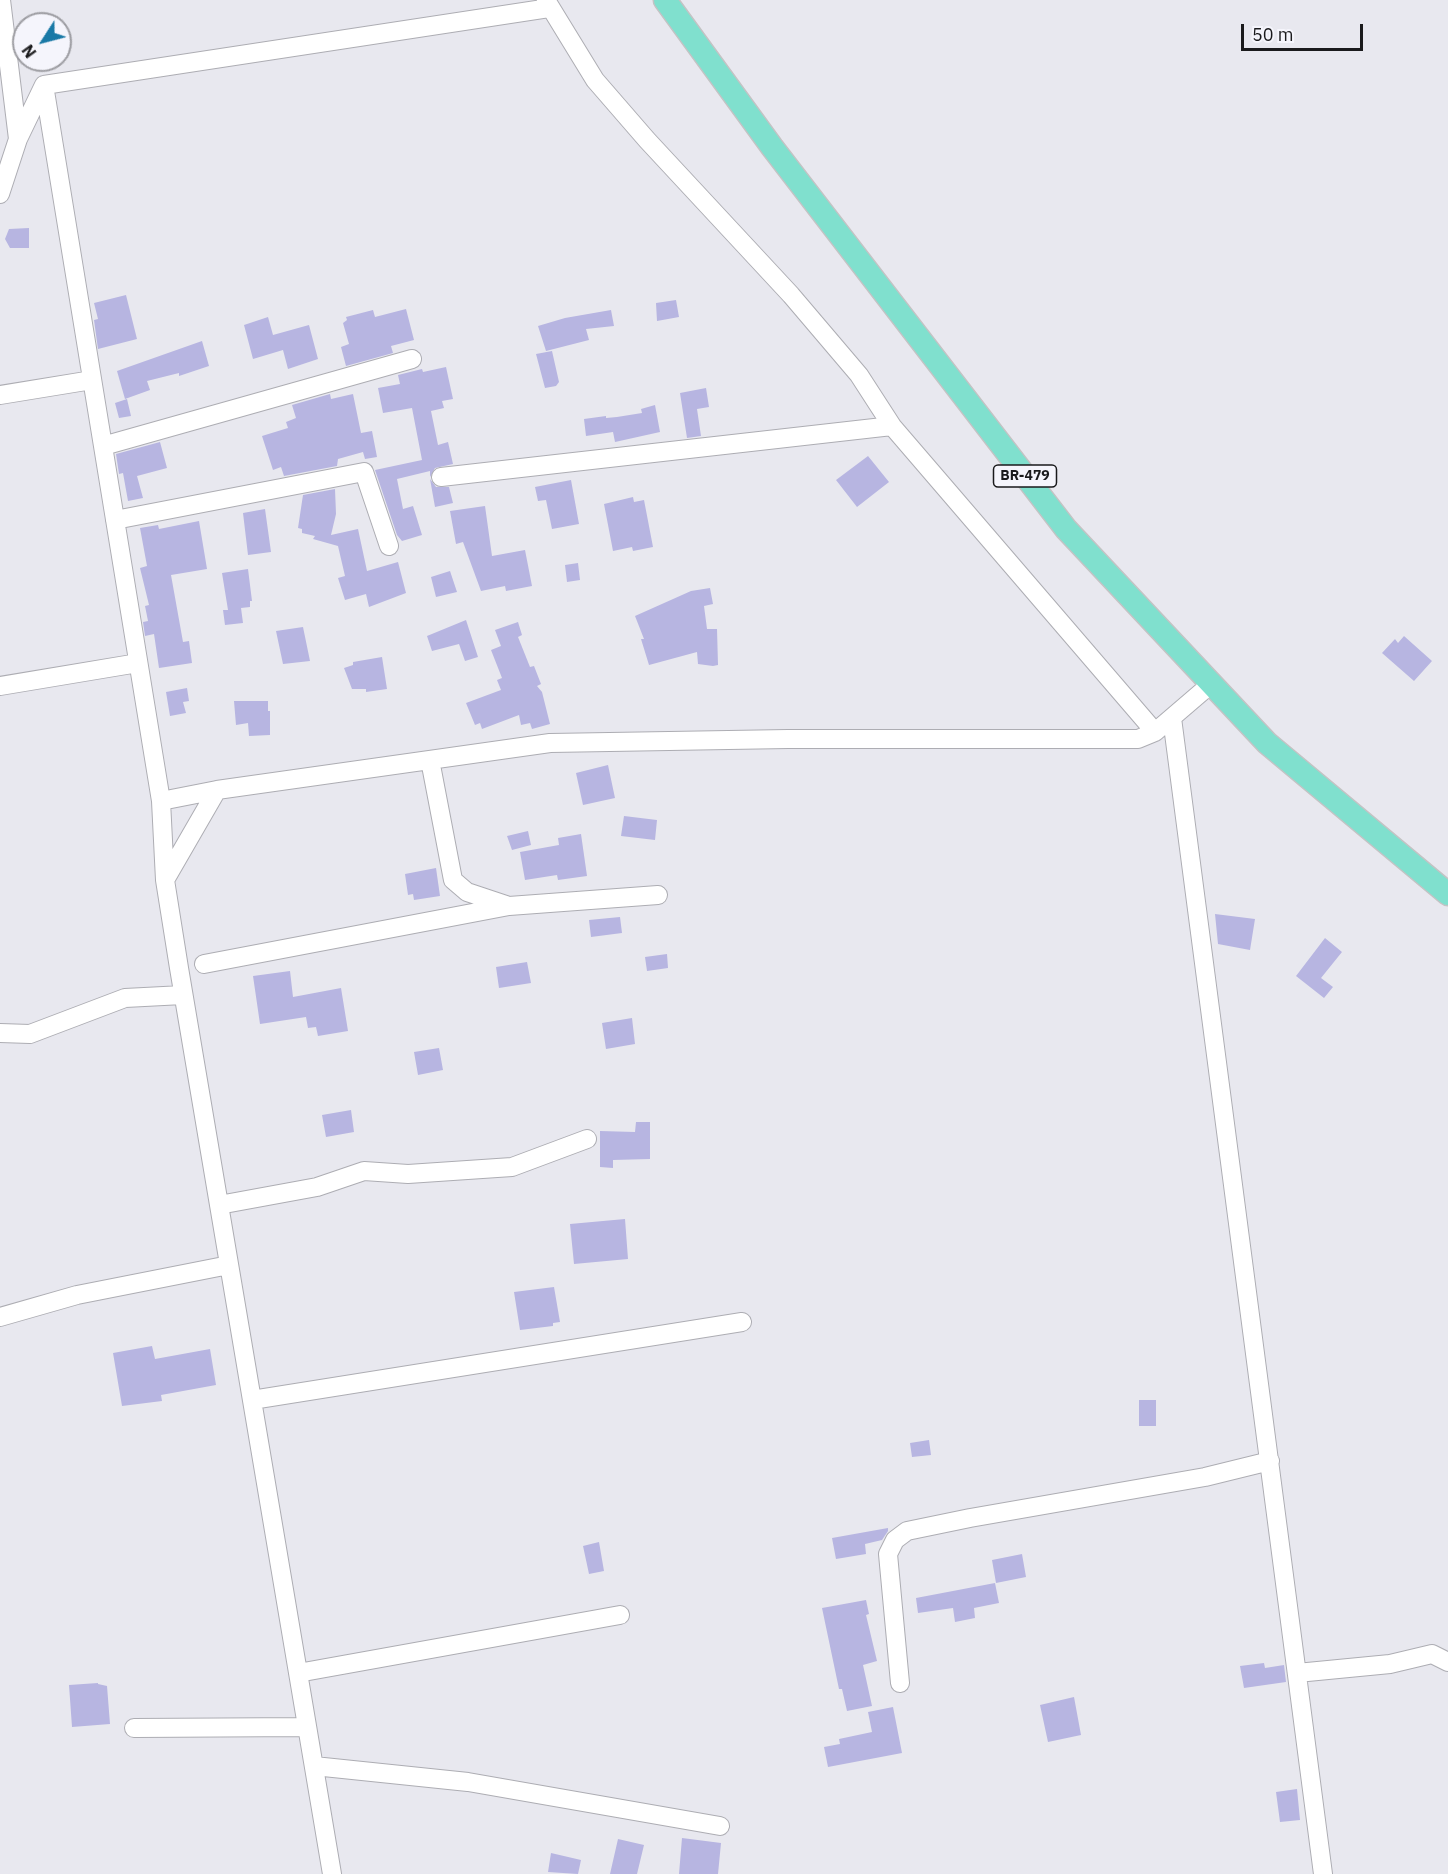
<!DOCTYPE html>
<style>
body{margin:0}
#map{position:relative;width:1448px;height:1874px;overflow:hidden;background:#e8e8ef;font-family:"IBM Plex Sans",sans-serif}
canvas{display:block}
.north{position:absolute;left:12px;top:12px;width:60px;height:60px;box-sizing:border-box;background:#f5f5fc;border:2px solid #9d9da2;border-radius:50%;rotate:234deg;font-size:16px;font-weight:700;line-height:24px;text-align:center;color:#1a1a1c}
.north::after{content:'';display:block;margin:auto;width:21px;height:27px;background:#1979a6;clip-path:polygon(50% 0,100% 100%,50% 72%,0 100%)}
.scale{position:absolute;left:1241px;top:24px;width:122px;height:27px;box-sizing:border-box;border:3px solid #1a1a1c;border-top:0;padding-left:8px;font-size:18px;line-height:21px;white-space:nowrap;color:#1a1a1c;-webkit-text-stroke:4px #f5f5fc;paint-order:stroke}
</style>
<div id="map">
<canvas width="1448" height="1874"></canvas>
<div class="north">N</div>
<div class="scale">50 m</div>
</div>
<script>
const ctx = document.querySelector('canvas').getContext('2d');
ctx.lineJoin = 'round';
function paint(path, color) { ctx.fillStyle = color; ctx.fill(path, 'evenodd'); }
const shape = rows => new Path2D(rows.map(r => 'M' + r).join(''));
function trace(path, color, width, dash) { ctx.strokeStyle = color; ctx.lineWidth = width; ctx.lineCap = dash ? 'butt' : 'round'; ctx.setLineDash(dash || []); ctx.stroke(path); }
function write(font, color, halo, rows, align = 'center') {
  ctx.font = font + ' "IBM Plex Sans",sans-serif'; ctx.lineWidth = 5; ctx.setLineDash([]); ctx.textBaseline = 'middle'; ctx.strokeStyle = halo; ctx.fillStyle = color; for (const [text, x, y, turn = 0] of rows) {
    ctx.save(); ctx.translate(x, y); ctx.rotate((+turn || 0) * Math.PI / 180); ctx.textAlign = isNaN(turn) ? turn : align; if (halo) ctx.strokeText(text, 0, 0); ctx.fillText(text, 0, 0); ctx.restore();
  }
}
paint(shape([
 [29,228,29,248,10,248,5,239,9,229],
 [126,295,137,339,98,349,94,320,98,319,94,303],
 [676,300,679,317,657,321,656,303],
 [406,309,414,340,391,346,393,353,346,366,341,347,349,344,343,323,347,320,346,317,373,310,375,317],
 [611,310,614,326,586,329,589,340,546,351,538,326,565,318],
 [268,317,273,335,309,325,318,359,288,369,283,350,253,359,244,325],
 [202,341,209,366,179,376,179,373,147,381,150,390,125,399,117,371],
 [552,351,559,382,556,386,545,388,536,354],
 [446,367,453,399,442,401,444,408,431,411,438,445,448,442,453,464,435,468,430,477,430,471,397,479,403,509,413,506,422,535,402,541,397,535,375,470,422,460,412,408,383,413,378,388,400,384,398,375,422,369,423,372],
 [706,388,709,407,697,409,701,436,687,438,680,393],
 [330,394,331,399,353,394,361,433,372,431,377,457,365,459,363,452,338,459,337,466,284,476,281,467,273,470,262,436,288,428,286,422,296,418,292,405],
 [127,399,131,416,119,418,115,403],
 [655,405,660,432,615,442,613,432,586,436,584,419,606,416,606,418,617,417,642,413,641,409],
 [160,442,167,468,137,476,143,498,128,501,123,473,119,474,116,454],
 [868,456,889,482,857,507,836,480],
 [430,479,436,487,449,487,453,503,435,507],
 [571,480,579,524,552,529,546,500,538,501,535,487],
 [335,489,336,514,331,535,358,529,367,571,398,562,406,593,369,607,366,594,345,600,338,578,345,576,338,546,313,539,315,536,302,533,302,529,298,528,303,495],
 [633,497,634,502,644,500,653,547,633,551,632,547,613,551,604,504],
 [485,506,492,556,525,550,532,586,506,591,505,586,481,591,463,542,456,544,450,511],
 [265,509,271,552,248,555,243,513],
 [199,521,207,569,171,575,183,642,189,641,192,663,159,668,154,634,145,636,143,622,148,621,145,606,149,605,140,568,147,566,140,528,158,525,159,529],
 [578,563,580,580,567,582,565,565],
 [248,569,252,601,250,601,250,607,241,608,243,623,225,625,223,610,228,610,222,573],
 [450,571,457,592,436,597,431,577],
 [710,588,713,604,704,606,707,629,717,629,718,665,713,666,698,664,697,652,649,665,641,639,644,639,635,616,691,591],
 [466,620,478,657,465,661,459,644,432,651,427,636],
 [518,622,522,635,518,637,530,667,534,666,541,684,537,686,542,692,550,724,532,729,530,723,521,725,519,715,482,729,480,723,475,725,466,703,501,690,497,680,502,678,491,650,501,646,495,630],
 [303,627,310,661,283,664,276,631],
 [1404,636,1432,661,1414,681,1382,653,1395,639,1398,643],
 [382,657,387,689,366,692,366,689,352,689,344,668,353,665,353,662],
 [187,688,189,701,183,702,186,713,170,716,166,692],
 [234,701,268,701,268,711,270,711,270,735,249,736,248,723,236,725],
 [608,765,615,798,583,805,576,773],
 [624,816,657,820,655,840,621,836],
 [528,831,531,845,512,850,507,836],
 [581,834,587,876,558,880,557,875,525,880,520,852,559,845,558,838],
 [436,868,440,896,414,900,413,894,408,895,405,874],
 [1215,914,1255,919,1250,950,1218,944],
 [620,917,622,933,591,937,589,920],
 [1325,938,1342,952,1321,978,1333,987,1324,998,1296,976],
 [667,954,668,968,647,971,645,957],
 [527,962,531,983,499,988,496,967],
 [290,971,293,997,341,988,348,1031,318,1036,316,1027,308,1028,306,1017,260,1024,253,976],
 [632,1018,635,1044,606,1049,602,1023],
 [439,1048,443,1070,418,1075,414,1052],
 [351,1110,354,1132,326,1137,322,1115],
 [636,1122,650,1122,650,1159,613,1160,613,1168,600,1167,600,1131,635,1132],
 [625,1219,628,1259,574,1264,570,1224],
 [554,1287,560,1322,553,1323,553,1326,520,1330,514,1292],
 [152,1346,155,1359,210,1349,216,1385,161,1395,162,1401,122,1406,113,1353],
 [1139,1400,1156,1400,1156,1426,1139,1426],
 [929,1440,931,1455,912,1457,910,1443],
 [888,1528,888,1531,882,1540,865,1544,866,1554,836,1559,832,1538],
 [599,1542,604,1571,589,1574,583,1546],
 [1022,1554,1026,1577,996,1583,992,1560],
 [995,1583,999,1603,974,1608,975,1618,955,1622,953,1608,918,1613,916,1598],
 [866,1600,869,1614,866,1615,877,1661,863,1665,872,1706,847,1711,842,1689,839,1689,822,1608],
 [1264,1663,1265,1668,1284,1665,1286,1682,1244,1688,1240,1666],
 [98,1683,98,1684,107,1686,110,1724,72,1727,69,1685],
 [1074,1697,1081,1735,1048,1742,1040,1705],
 [893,1707,902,1753,828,1767,824,1747,840,1744,839,1739,872,1732,868,1712],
 [1297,1789,1300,1820,1280,1822,1276,1792],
 [682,1838,721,1843,718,1874,679,1874],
 [618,1839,644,1845,637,1874,610,1874],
 [551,1853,581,1860,578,1874,548,1872]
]), '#b7b5e1');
const minor = shape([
 [1,0,18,139],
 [546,0,595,80,647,140,791,295,859,375,892,426],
 [0,194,18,139,44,85],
 [0,395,92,380],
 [103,446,412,359],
 [441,477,892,426,1155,732],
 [115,520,364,472,389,546],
 [0,686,138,663],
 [1172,718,1323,1874],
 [430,760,453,880,467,892,506,905],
 [161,801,217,790,550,743,788,739,1138,739,1155,732,1211,684],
 [165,880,217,790],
 [204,964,509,906,658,895],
 [0,1033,30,1034,125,998,183,995],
 [219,1205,317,1187,364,1171,408,1174,512,1167,587,1139],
 [0,1317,77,1295,229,1265],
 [252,1400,742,1322],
 [298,1673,620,1615],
 [1297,1673,1390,1664,1432,1654,1448,1662],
 [900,1683,888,1554,895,1540,907,1531,970,1518,1205,1477,1270,1461],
 [134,1728,307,1727],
 [314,1766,468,1782,720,1826],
 [332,1874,179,968,165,880,161,801,44,85,549,8]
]);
const major = shape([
 [665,0,772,147,1066,529,1267,743,1448,894]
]);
trace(minor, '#adadb3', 20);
trace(major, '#c3c3c4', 25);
trace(minor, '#fff', 18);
trace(major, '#80e0ce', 22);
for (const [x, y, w] of [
 [1025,476,63]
]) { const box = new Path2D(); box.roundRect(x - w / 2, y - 11, w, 22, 4.5); ctx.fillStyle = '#f5f5fc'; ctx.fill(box); trace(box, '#1a1a1c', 1.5); }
write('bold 14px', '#1a1a1c', null, [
 ["BR-479",1025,476]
]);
</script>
